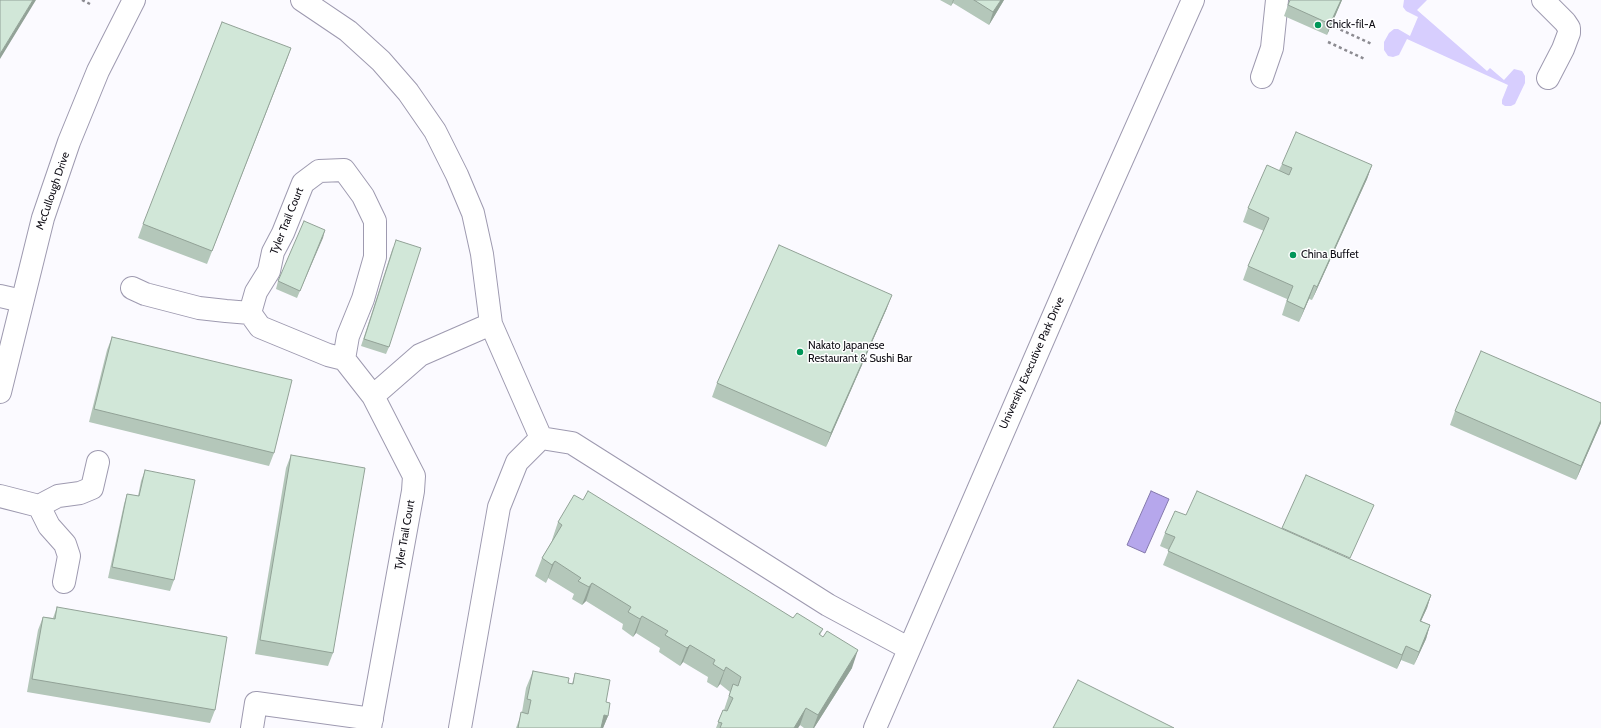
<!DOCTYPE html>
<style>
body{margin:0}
canvas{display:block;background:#fbfaff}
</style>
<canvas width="1601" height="728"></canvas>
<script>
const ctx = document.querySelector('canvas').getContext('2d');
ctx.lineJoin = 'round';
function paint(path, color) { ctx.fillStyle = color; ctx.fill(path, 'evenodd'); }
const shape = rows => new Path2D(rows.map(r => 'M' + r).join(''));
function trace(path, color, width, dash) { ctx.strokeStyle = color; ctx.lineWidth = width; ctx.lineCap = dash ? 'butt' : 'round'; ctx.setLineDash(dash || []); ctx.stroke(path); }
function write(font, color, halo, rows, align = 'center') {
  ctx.font = font + ' Cabin,sans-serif'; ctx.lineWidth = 3; ctx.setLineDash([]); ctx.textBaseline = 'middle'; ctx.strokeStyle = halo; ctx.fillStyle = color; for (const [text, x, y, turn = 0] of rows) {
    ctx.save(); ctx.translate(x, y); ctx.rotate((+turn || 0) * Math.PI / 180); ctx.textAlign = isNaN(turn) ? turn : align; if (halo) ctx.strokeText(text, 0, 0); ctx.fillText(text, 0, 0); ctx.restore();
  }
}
paint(shape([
 [1404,0,1427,0,1417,10,1487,71,1490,68,1504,80,1514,69,1522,71,1525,76,1525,83,1515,104,1511,106,1505,106,1502,104,1502,100,1508,85,1407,39,1399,55,1393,57,1388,56,1384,50,1384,42,1389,33,1394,29,1398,29,1410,36,1418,17,1406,11,1403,7]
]), '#d7cefe');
const water = shape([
 [1151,491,1169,499,1145,553,1127,545,1151,491]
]);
paint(water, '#b6a7ec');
trace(water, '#8479ac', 1);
const minor = shape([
 [302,0,348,31,381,61,408,92,435,131,457,175,473,213,482,254,491,324,541,438],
 [1543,0,1565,22,1569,28,1569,33,1563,49,1548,78],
 [1262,77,1272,48,1277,0],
 [132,288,145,294,199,308,226,311,250,313],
 [0,296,22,301],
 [344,359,348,336,363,299,375,257,375,221,363,196,344,170,319,171,303,183,283,233,273,252,269,271,256,292,250,313,260,327,328,355,344,359,373,396,414,476,413,491,370,728],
 [0,392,43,218,69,142,98,71,134,0],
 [373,396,420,355,491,324],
 [0,496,39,506,58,496,80,493,92,488,98,462],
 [39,506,49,526,65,544,69,556,64,582],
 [252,728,256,703,372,719],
 [460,728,499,507,517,462,541,438,572,443,828,605,908,648],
 [875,728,1088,236,1193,0]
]);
trace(minor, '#9e9ab0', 24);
trace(shape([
 [82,0,90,4],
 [1335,27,1372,44],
 [1328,42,1365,59]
]), '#8c8b91', 2.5, [3, 3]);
trace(minor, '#fff', 22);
paint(shape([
 [940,0,1004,0,989,25,953,3,951,6],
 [1342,0,1327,35,1284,16,1288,5],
 [291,48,207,264,138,238,143,224],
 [1282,164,1372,165,1367,179,1312,300,1309,299,1299,322,1282,315,1287,299,1243,280,1248,266,1264,231,1243,222,1248,208,1279,170],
 [325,230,297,298,276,289,278,281],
 [393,247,389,347,386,354,361,346],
 [887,308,826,447,712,397,717,383],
 [112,337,274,453,269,466,89,422,107,350],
 [1601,403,1601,423,1576,480,1450,425,1455,411],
 [291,455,333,653,328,666,255,654,286,468],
 [145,470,174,580,170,591,108,578,124,504,127,494,138,496,141,481],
 [583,500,793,618,823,629,820,635,852,668,814,728,804,728,800,725,798,728,716,728,723,710,724,710,730,692,720,684,717,688,707,682,708,677,683,662,680,666,659,652,660,648,636,633,633,637,622,629,623,624,586,601,582,605,572,599,574,594,548,578,546,583,535,576,542,558,552,541,552,540,558,522],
 [1186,515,1350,559,1431,595,1427,608,1421,621,1430,625,1426,639,1414,665,1401,660,1397,669,1163,565,1169,550,1160,546,1165,533],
 [57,607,215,710,210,723,27,692,38,630,43,617,53,618],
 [533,671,572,684,575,673,606,702,608,716,603,728,516,728,522,712,526,688]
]), '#b4c7ba');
paint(shape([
 [33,0,36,0,0,59,0,54],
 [953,0,954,0,951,6],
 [1001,0,1004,0,989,25,993,12],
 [1341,0,1342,0,1327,35,1330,24],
 [291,48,286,62,207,264,212,251],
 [1372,165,1367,179,1312,300,1317,287],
 [325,230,323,238,297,298,300,291],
 [1314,285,1309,299,1299,322,1304,309],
 [892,295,887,308,826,447,831,433],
 [1601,420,1601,423,1576,480,1581,466],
 [555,561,548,578,546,583,552,565],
 [592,583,586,601,582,605,589,587],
 [1431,595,1427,608,1415,634,1420,621],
 [642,616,636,633,633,637,640,619],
 [1430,625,1426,639,1414,665,1419,652],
 [690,645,683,662,680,666,687,648],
 [1406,646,1401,660,1397,669,1402,655],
 [858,650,852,668,814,728,813,728,818,715],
 [726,667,720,684,717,688,724,671],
 [806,708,800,725,798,728,794,728],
 [604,715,608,716,603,728,599,728]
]), '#92a297');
const building = shape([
 [0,0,33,0,0,54,0,0],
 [974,0,1001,0,993,12,974,0],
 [1290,0,1341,0,1330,24,1288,5,1290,0],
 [222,22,291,48,212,251,143,224,222,22],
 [1296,132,1372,165,1317,287,1314,285,1304,309,1287,301,1293,286,1248,266,1269,218,1248,208,1267,165,1289,175,1292,168,1282,164,1296,132],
 [304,221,325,230,300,291,278,281,304,221],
 [396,240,421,248,389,347,364,339,396,240],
 [779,245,892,295,831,433,717,383,779,245],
 [112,337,292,380,274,453,94,409,112,337],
 [1481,351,1601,403,1601,420,1581,466,1455,411,1481,351],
 [291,455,365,468,333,653,260,640,291,455],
 [145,470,195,480,174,580,112,567,127,494,139,496,145,470],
 [1306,475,1374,505,1350,558,1282,528,1306,475],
 [588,491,793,618,797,613,823,629,819,634,823,637,827,631,858,650,818,715,806,708,794,728,720,728,722,723,718,722,723,710,727,711,733,698,729,696,733,684,738,686,741,677,726,667,724,671,713,664,715,660,690,645,687,648,665,635,668,631,642,616,640,619,628,612,631,607,592,583,589,587,578,581,581,578,555,561,552,565,542,558,562,525,558,522,574,495,583,500,588,491],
 [1197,491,1431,595,1420,621,1430,625,1419,652,1406,646,1402,655,1168,551,1175,537,1165,533,1175,511,1186,515,1197,491],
 [57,607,227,637,215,710,32,679,43,617,55,619,57,607],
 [533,671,569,678,568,683,573,684,575,673,610,680,606,702,610,703,608,716,604,715,601,728,518,728,521,712,528,714,531,700,527,699,533,671],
 [1078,680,1174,728,1053,728,1078,680]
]);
paint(building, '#d1e7d8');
trace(building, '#92a297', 1);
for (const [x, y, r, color] of [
 [1318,25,4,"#009658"],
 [1293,255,4,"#009658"],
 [800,352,4,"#009658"]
]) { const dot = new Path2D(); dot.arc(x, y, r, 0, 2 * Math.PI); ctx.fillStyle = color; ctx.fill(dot); trace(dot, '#fff', 1.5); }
write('11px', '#0f0d15', '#fff', [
 ["Chick-fil-A",1326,25],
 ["China Buffet",1301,255],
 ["Nakato Japanese",808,346],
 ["Restaurant & Sushi Bar",808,359]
], 'left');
write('11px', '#0f0d15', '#fff', [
 ["McCullough Drive",53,191,-71],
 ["Tyler Trail Court",287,221,-68],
 ["University Executive Park Drive",1032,363,-66],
 ["Tyler Trail Court",405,535,-80]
]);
</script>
